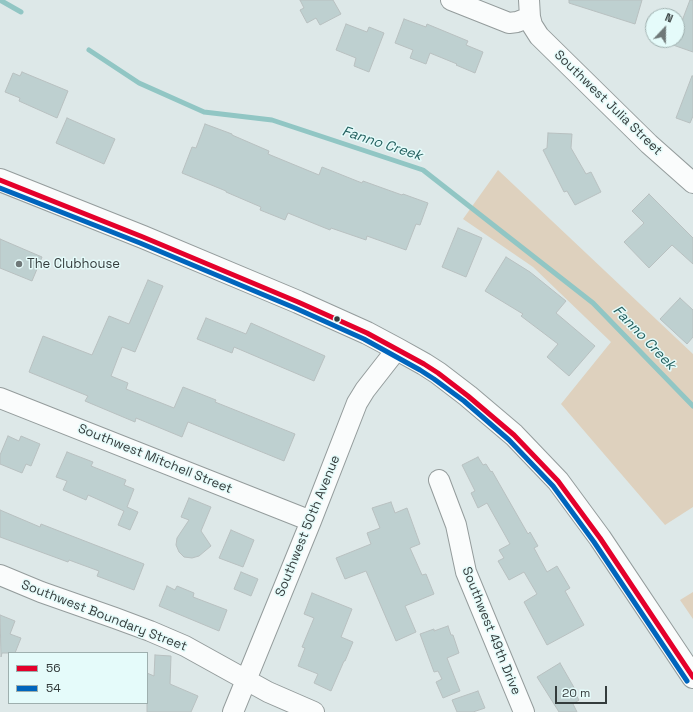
<!DOCTYPE html>
<style>
body{margin:0}
#map{position:relative;width:693px;height:712px;overflow:hidden;background:#dde8e8;font-family:"Space Grotesk",sans-serif}
canvas{display:block}
.legend{position:absolute;left:8px;top:652px;width:140px;height:52px;box-sizing:border-box;background:#e5fbfa;border:1px solid #9eafae;margin:0;padding:5px 7px;list-style:none;font-size:12px;color:#343c3c}
.legend li{display:flex;align-items:center;gap:8px;height:20px}
.legend b{width:20px;border:1px solid #9eafae}
.north{position:absolute;left:645px;top:8px;width:40px;height:40px;box-sizing:border-box;background:#e5fbfa;border:1px solid #9eafae;border-radius:50%;rotate:22deg;font-size:11px;font-weight:700;line-height:16px;text-align:center;color:#343c3c}
.north::after{content:'';display:block;margin:auto;width:14px;height:18px;background:#6f7878;clip-path:polygon(50% 0,100% 100%,50% 72%,0 100%)}
.scale{position:absolute;left:555px;top:686px;width:52px;height:18px;box-sizing:border-box;border:2px solid #343c3c;border-top:0;padding-left:5px;font-size:12px;line-height:14px;white-space:nowrap;color:#343c3c;-webkit-text-stroke:3px #e5fbfa;paint-order:stroke}
</style>
<div id="map">
<canvas width="693" height="712"></canvas>
<ul class="legend">
<li><b style="height:5px;background:#e4002b"></b>56</li>
<li><b style="height:5px;background:#0065bd"></b>54</li>
</ul>
<div class="north">N</div>
<div class="scale">20 m</div>
</div>
<script>
const ctx = document.querySelector('canvas').getContext('2d');
ctx.lineJoin = 'round';
function paint(path, color) { ctx.fillStyle = color; ctx.fill(path, 'evenodd'); }
const shape = rows => new Path2D(rows.map(r => 'M' + r).join(''));
function trace(path, color, width, dash) { ctx.strokeStyle = color; ctx.lineWidth = width; ctx.lineCap = dash ? 'butt' : 'round'; ctx.setLineDash(dash || []); ctx.stroke(path); }
function write(font, color, halo, rows, align = 'center') {
  ctx.font = font + ' "Space Grotesk",sans-serif'; ctx.lineWidth = 3; ctx.setLineDash([]); ctx.textBaseline = 'middle'; ctx.strokeStyle = halo; ctx.fillStyle = color; for (const [text, x, y, turn = 0] of rows) {
    ctx.save(); ctx.translate(x, y); ctx.rotate((+turn || 0) * Math.PI / 180); ctx.textAlign = isNaN(turn) ? turn : align; if (halo) ctx.strokeText(text, 0, 0); ctx.fillText(text, 0, 0); ctx.restore();
  }
}
paint(shape([
 [498,170,693,354,693,507,665,525,561,404,611,342,533,267,463,219],
 [693,592,693,619,680,600]
]), '#ded1be');
trace(shape([
 [0,0,21,12],
 [89,50,139,83,204,112,272,120,423,170,593,303,693,406]
]), '#91c6c4', 5);
const building = shape([
 [300,0,333,0,341,14,320,25,316,18,307,23,300,10,304,8,300,0],
 [569,0,642,0,635,24,569,3,569,0],
 [690,0,693,0,693,52,673,45,675,40,677,40,677,34,690,0],
 [404,19,426,27,427,24,468,41,466,45,483,52,475,73,456,65,457,64,430,53,426,64,410,58,413,50,395,43,404,19],
 [346,24,367,32,369,27,384,33,369,72,354,66,356,58,336,50,346,24],
 [22,72,68,91,57,118,19,101,20,98,5,92,13,73,20,76,22,72],
 [692,76,693,76,693,116,690,123,676,118,692,76],
 [67,118,115,139,104,164,56,143,67,118],
 [205,124,232,134,232,135,269,151,268,154,319,175,322,167,362,183,363,181,402,195,403,194,428,203,420,225,416,224,406,250,367,236,366,240,331,228,330,230,288,213,285,220,260,210,261,207,226,192,226,191,182,173,192,147,196,148,205,124],
 [548,133,572,134,571,148,586,174,591,172,601,192,575,205,567,191,564,192,543,150,547,148,548,133],
 [649,194,693,238,693,264,672,245,649,268,624,242,644,223,632,211,649,194],
 [458,228,482,238,466,277,442,267,458,228],
 [0,239,42,257,32,281,0,268,0,239],
 [506,257,530,272,566,301,556,313,595,346,569,376,547,357,558,344,521,316,523,314,485,291,506,257],
 [148,280,163,286,135,352,122,347,111,376,128,383,126,389,174,408,183,387,216,400,215,402,295,434,284,461,188,422,182,437,136,418,135,422,85,401,88,396,29,372,43,336,92,355,109,316,129,324,148,280],
 [680,298,693,310,693,337,687,344,660,319,680,298],
 [206,318,246,334,251,323,325,356,314,381,234,347,232,353,197,339,206,318],
 [8,436,19,441,21,436,40,444,31,466,26,464,22,473,0,464,0,455,8,436],
 [67,452,93,462,91,466,126,480,124,485,134,489,127,507,138,512,130,530,118,525,124,511,88,495,86,500,63,490,67,481,56,477,67,452],
 [478,457,483,465,486,464,491,472,492,471,528,534,530,532,538,546,534,548,547,572,557,566,570,588,565,591,584,625,547,645,524,602,537,594,524,572,509,580,498,561,504,558,499,550,510,544,487,503,478,508,471,493,475,491,462,465,478,457],
 [189,498,211,507,201,531,211,546,199,556,192,558,184,557,179,552,176,545,177,538,189,520,181,517,189,498],
 [391,502,395,513,407,508,420,544,410,548,422,575,426,574,434,594,405,606,416,632,396,641,366,571,345,579,336,558,371,544,367,533,380,528,372,508,391,502],
 [0,510,40,527,41,524,144,564,134,590,97,576,99,571,69,560,68,562,0,537,0,510],
 [231,530,254,540,243,567,219,558,231,530],
 [241,572,258,579,251,596,234,589,241,572],
 [167,586,175,590,177,586,194,593,193,597,227,610,219,631,159,606,167,586],
 [312,593,352,609,341,637,353,642,345,661,344,661,331,691,314,683,318,674,298,666,305,648,302,647,314,618,304,614,312,593],
 [0,615,15,621,10,634,21,638,15,653,2,653,1,657,0,615],
 [448,626,451,635,453,635,459,653,447,658,460,691,443,698,436,682,442,679,438,671,434,672,420,634,434,629,434,631,448,626],
 [155,655,171,656,170,684,198,696,191,712,147,712,147,673,154,676,155,655],
 [560,663,576,691,574,692,579,700,573,704,577,712,559,712,537,677,560,663],
 [478,691,485,708,473,712,457,712,452,700,478,691]
]);
paint(building, '#bed0d0');
trace(building, '#b8c0c0', 1);
const street = shape([
 [451,0,509,23,517,22,530,17],
 [529,0,530,17,532,25,539,36,649,144,693,183],
 [0,398,311,521],
 [439,480,456,525,466,572,524,712],
 [0,575,41,592,115,618,150,631,185,646,268,692,314,712],
 [233,712,311,521,357,403,365,390,397,349]
]);
const primary = shape([
 [0,180,143,237,298,302,367,333,397,349,424,364,438,373,468,396,514,435,558,481,600,538,693,677]
]);
trace(street, '#949c9c', 22);
trace(primary, '#949c9c', 24);
trace(street, '#fafcfc', 20);
trace(primary, '#fafcfc', 22);
trace(shape([
 [0,180,143,237,298,302,367,333,424,364,438,373,468,396,514,435,558,481,600,538,693,677]
]), '#e4002b', 5);
trace(shape([
 [0,188,140,243,295,308,364,339,420,370,434,379,464,401,509,440,553,486,594,542,687,681]
]), '#0065bd', 5);
for (const [x, y, r, color] of [
 [19,264,4,"#6f7878"],
 [337,319,3.5,"#343c3c"]
]) { const dot = new Path2D(); dot.arc(x, y, r, 0, 2 * Math.PI); ctx.fillStyle = color; ctx.fill(dot); trace(dot, '#e5fbfa', 1.5); }
write('13px', '#343c3c', '#e5fbfa', [
 ["Southwest Julia Street",608,103,44],
 ["Southwest Mitchell Street",155,459,22],
 ["Southwest 50th Avenue",308,526,-68],
 ["Southwest Boundary Street",104,616,21],
 ["Southwest 49th Drive",491,631,68]
]);
write('13px', '#343c3c', '#e5fbfa', [
 ["The Clubhouse",27,264]
], 'left');
write('italic 14px', '#24605f', '#e5fbfa', [
 ["Fanno Creek",382,144,18],
 ["Fanno Creek",644,338,46]
]);
</script>
